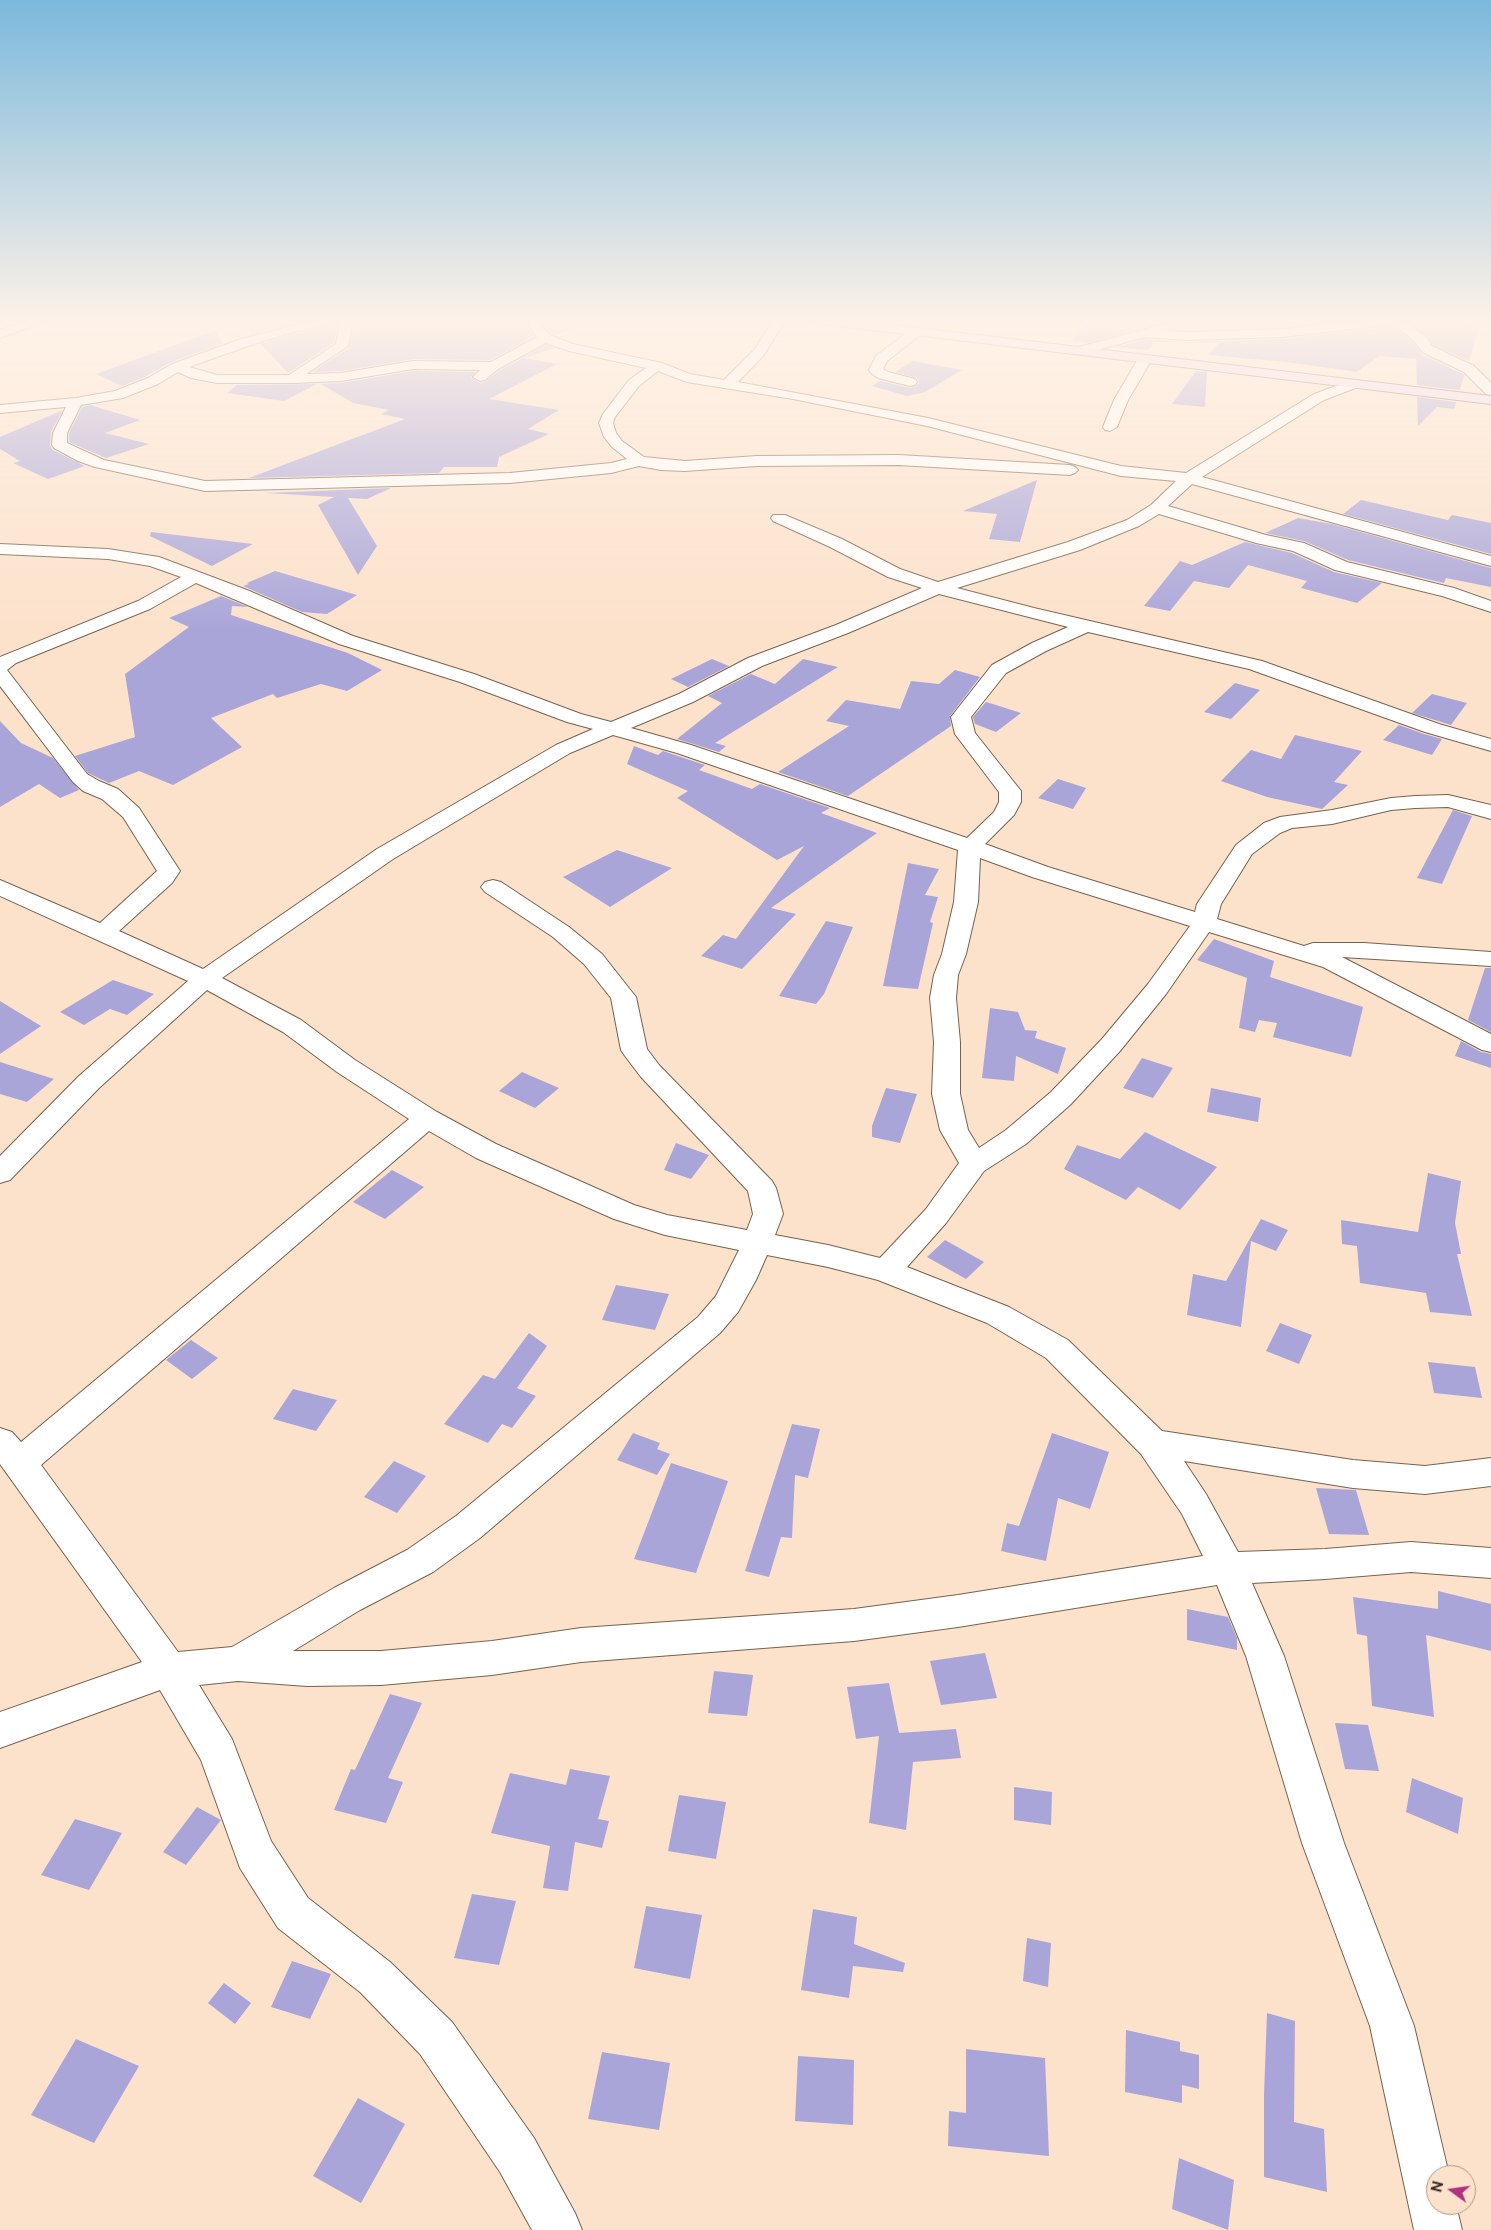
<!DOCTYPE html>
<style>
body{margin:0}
#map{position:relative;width:1491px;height:2230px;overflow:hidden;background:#fce2cb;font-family:"Public Sans",sans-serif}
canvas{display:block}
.north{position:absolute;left:1426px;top:2165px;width:50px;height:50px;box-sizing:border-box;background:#fce2cb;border:1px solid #ad9988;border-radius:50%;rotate:284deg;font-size:14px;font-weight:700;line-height:20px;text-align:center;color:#362c24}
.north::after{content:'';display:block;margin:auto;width:18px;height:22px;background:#b13280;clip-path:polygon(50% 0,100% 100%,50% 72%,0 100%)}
</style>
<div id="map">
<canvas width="1491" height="2230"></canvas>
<div class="north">N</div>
</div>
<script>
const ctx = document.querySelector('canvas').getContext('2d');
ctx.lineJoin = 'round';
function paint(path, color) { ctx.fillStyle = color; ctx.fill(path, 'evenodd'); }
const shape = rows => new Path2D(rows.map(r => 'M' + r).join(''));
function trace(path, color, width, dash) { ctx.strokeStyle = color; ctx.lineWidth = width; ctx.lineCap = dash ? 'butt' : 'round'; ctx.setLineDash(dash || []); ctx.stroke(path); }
paint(shape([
 [240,319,314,319,253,334],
 [355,319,529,319,527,327,534,336,491,360,413,359,341,371,312,372,349,348],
 [545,319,590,319,591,322,555,335,543,325],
 [1092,319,1358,319,1282,327,1187,330,1172,329,1172,326,1165,322,1088,343,1071,341],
 [1406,319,1480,324,1469,361,1433,345,1427,336],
 [338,324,334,343,288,373,261,344,293,334],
 [1393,326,1415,344,1421,354,1463,374,1464,375,1460,390,1417,385,1416,359,1379,356,1357,372,1286,362,1208,355,1219,343,1154,342,1150,348,1145,350,1117,347,1145,339,1187,342,1282,339],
 [216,330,222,344,171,362,147,376,122,386,96,374],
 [546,345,555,348,524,358,557,364,489,399,559,410,528,429,549,434,499,457,497,467,444,467,439,473,249,478,405,419,381,414,389,410,353,403,321,384,341,383,413,371,476,372,471,377,480,383,486,381,499,371],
 [913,361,962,370,925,392,907,396,872,386,880,381,910,388,915,387,919,383,917,378,895,372],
 [1196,371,1207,372,1205,407,1172,404],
 [317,384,284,401,227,393,237,385],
 [1417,397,1456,402,1454,409,1437,407,1418,426],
 [90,405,140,420,105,433,149,444,106,458,69,442,69,433,82,407],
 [63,410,51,432,50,446,53,450,85,466,48,479,13,463,20,461,0,449,0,437],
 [1037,480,1020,542,989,539,997,514,963,511],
 [391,488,367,499,348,498,377,546,358,575,318,505,334,497,266,493],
 [1361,500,1448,520,1452,515,1491,523,1491,554,1343,514],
 [1298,518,1332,524,1491,568,1491,587,1446,578,1444,583,1435,581,1348,560,1304,541,1265,533],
 [151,532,253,544,212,566,150,536],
 [1245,542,1292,553,1334,572,1382,583,1357,603,1301,588,1307,581,1248,565,1229,588,1194,581,1170,611,1144,606,1180,561,1192,565],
 [275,571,357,595,327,614,302,612,243,586,249,584,247,583],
 [221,596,248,607,232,606,231,615,348,653,382,670,347,691,321,684,277,698,273,694,211,718,242,747,173,785,139,771,109,783,88,773,75,756,135,737,125,674,189,627,169,618],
 [712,659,729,666,688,687,671,679],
 [803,659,838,667,715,743,726,746,719,752,677,739,722,703,708,696,751,674,775,684],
 [955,670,980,677,950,716,951,726,848,796,778,772,849,726,826,721,846,700,900,709,911,681,939,684],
 [1235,683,1260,690,1231,719,1204,712],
 [1432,694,1467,703,1451,725,1412,713],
 [986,702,993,704,1021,713,996,732,975,724,973,717],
 [0,721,21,743,53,758,79,790,60,798,39,784,0,807],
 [1399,725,1424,734,1442,739,1432,755,1383,740],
 [1295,735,1362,751,1334,782,1348,785,1322,809,1267,797,1221,781,1251,750,1281,759],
 [634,746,658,755,663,751,705,765,699,770,752,789,760,784,830,808,821,813,877,833,771,908,796,914,742,969,701,956,723,935,736,939,804,846,777,860,677,798,688,791,627,764],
 [1058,779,1086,788,1073,809,1038,798],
 [1453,810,1472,816,1442,884,1417,878],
 [617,850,672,868,610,907,563,877],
 [908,863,939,869,925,895,938,897,930,922,933,923,918,989,883,986],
 [826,921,853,927,824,994,816,1004,779,996],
 [1214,939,1274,961,1270,977,1363,1007,1351,1057,1273,1037,1277,1023,1259,1020,1255,1032,1239,1028,1247,978,1197,960],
 [1485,968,1491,968,1491,1032,1468,1020],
 [113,980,154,994,127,1015,110,1009,84,1025,60,1012],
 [0,1001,41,1026,0,1054],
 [990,1008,1018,1012,1025,1030,1037,1031,1035,1038,1066,1048,1058,1074,1016,1056,1014,1081,982,1078],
 [1461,1041,1481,1052,1491,1054,1491,1068,1455,1056],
 [1142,1058,1173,1068,1153,1098,1123,1088],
 [0,1062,54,1079,27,1102,0,1094],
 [522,1072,559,1088,535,1108,499,1091],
 [886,1088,917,1094,900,1143,872,1137,872,1126],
 [1211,1088,1261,1098,1258,1122,1207,1112],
 [1145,1132,1217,1167,1180,1210,1138,1187,1126,1200,1064,1169,1077,1145,1120,1159],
 [676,1143,709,1155,691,1179,664,1170],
 [392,1170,424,1187,385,1219,353,1202],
 [1428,1173,1461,1181,1455,1223,1461,1254,1457,1254,1472,1316,1430,1312,1426,1293,1360,1283,1357,1246,1342,1244,1341,1220,1418,1232],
 [1261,1219,1288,1230,1276,1251,1251,1241,1241,1327,1187,1315,1193,1274,1226,1281],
 [945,1240,984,1262,966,1279,927,1257],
 [616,1285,669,1294,655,1330,602,1320],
 [1280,1323,1312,1335,1299,1364,1266,1351],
 [529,1333,547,1346,517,1388,536,1396,512,1428,502,1424,488,1443,444,1424,483,1375,495,1379],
 [191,1340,218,1358,192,1379,166,1360],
 [1428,1362,1475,1367,1482,1398,1434,1393],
 [293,1389,337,1400,316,1431,273,1419],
 [792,1424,820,1429,808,1478,795,1475,792,1538,781,1537,769,1577,745,1571],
 [633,1433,660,1443,657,1449,670,1454,657,1475,617,1460],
 [1052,1433,1109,1452,1090,1509,1058,1498,1046,1561,1001,1551,1007,1523,1019,1526],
 [394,1461,426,1476,397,1513,364,1497],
 [671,1463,728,1481,696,1573,634,1559],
 [1316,1488,1356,1490,1369,1535,1329,1534],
 [1438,1591,1491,1604,1491,1651,1426,1635,1434,1717,1372,1706,1367,1636,1357,1634,1353,1597,1438,1609],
 [1187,1609,1228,1617,1237,1638,1237,1650,1187,1640],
 [985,1653,997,1698,941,1705,930,1661],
 [714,1671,753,1675,747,1716,708,1713],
 [889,1683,899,1733,956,1729,961,1758,913,1762,906,1830,869,1823,879,1736,856,1739,847,1687],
 [390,1694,422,1703,388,1778,403,1782,386,1823,334,1810,351,1769,355,1770],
 [1335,1723,1368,1725,1379,1771,1345,1769],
 [570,1769,610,1776,598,1819,609,1821,602,1848,575,1842,568,1891,543,1888,550,1846,491,1833,510,1773,566,1785],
 [1412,1778,1463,1798,1458,1834,1406,1812],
 [1014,1787,1052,1792,1051,1825,1014,1820],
 [679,1795,726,1802,716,1859,668,1851],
 [197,1807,221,1820,186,1865,163,1852],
 [75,1819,122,1833,89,1890,41,1875],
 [472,1894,516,1901,499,1965,454,1958],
 [646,1906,702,1915,690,1979,634,1968],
 [813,1909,857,1917,854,1944,905,1963,903,1972,853,1966,849,1998,801,1990],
 [1027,1938,1051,1943,1048,1987,1023,1981],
 [292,1961,331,1974,310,2019,271,2007],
 [224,1983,251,2003,235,2024,208,2003],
 [1267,2013,1295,2021,1294,2122,1324,2129,1327,2192,1264,2177,1264,2095],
 [1126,2030,1180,2042,1180,2051,1199,2055,1199,2089,1182,2085,1182,2103,1125,2092],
 [76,2039,139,2066,94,2143,31,2115],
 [966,2049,1045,2058,1049,2156,948,2146,949,2111,966,2113],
 [602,2052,670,2063,659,2130,588,2119],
 [798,2056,854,2060,853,2125,795,2121],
 [358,2098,405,2124,361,2203,313,2176],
 [1179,2158,1234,2180,1228,2230,1172,2209]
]), '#a9a5d9');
const street = shape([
 [29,319,46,319,44,322,0,338,0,330,29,319],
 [321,319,353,319,348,346,306,374,341,373,413,361,491,362,537,337,529,326,531,319,543,319,541,326,550,335,573,344,662,363,690,374,724,380,754,350,774,319,786,319,764,355,738,382,928,418,1121,466,1186,473,1314,394,1353,380,1360,384,1358,387,1324,400,1202,477,1491,556,1491,566,1192,484,1168,506,1266,535,1304,543,1347,562,1454,588,1491,601,1491,612,1442,596,1335,570,1293,551,1256,543,1159,514,1139,526,1080,550,957,588,1034,608,1262,661,1439,724,1491,739,1491,751,1425,732,1249,669,1088,632,1046,651,1006,673,971,717,975,733,1021,791,1021,802,1014,815,985,844,1048,867,1195,912,1197,904,1236,845,1264,823,1280,817,1332,810,1391,798,1415,796,1448,795,1491,805,1491,819,1448,807,1415,808,1391,810,1332,824,1292,828,1280,833,1252,854,1221,904,1217,919,1304,946,1313,943,1364,943,1491,952,1491,966,1342,957,1491,1034,1491,1052,1482,1050,1323,967,1209,932,1166,994,1120,1051,1071,1104,1026,1144,984,1171,946,1223,907,1267,1009,1307,1068,1340,1162,1431,1353,1460,1425,1466,1491,1458,1491,1486,1425,1494,1353,1488,1184,1461,1206,1494,1238,1552,1325,1549,1411,1542,1491,1548,1491,1578,1411,1572,1325,1579,1252,1583,1284,1656,1344,1843,1414,2026,1449,2175,1436,2175,1436,2205,1456,2205,1462,2230,1414,2230,1370,2026,1302,1843,1246,1656,1217,1585,958,1627,854,1641,581,1662,492,1675,381,1685,307,1686,238,1681,199,1685,232,1739,271,1841,308,1898,390,1962,452,2022,534,2138,575,2213,582,2230,532,2230,500,2172,420,2054,360,1992,278,1928,240,1868,201,1760,160,1690,0,1748,0,1712,142,1662,0,1464,0,1428,12,1432,21,1442,409,1119,337,1072,283,1032,207,990,99,1088,10,1180,0,1183,0,1156,79,1076,188,981,0,896,0,880,100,923,157,871,123,817,102,799,83,791,73,782,0,686,0,657,138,601,181,577,150,566,108,559,0,554,0,544,108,549,159,557,247,590,353,636,474,674,581,714,611,722,679,694,748,658,836,625,922,588,888,577,830,547,773,521,771,518,773,515,785,515,842,539,900,569,938,582,1068,542,1127,520,1151,505,1176,481,1121,476,927,426,793,399,687,382,658,371,639,386,615,417,613,423,616,433,622,441,644,457,685,461,757,456,899,455,1070,465,1075,467,1078,470,1075,473,1070,475,899,465,757,466,685,471,661,470,639,466,611,473,510,483,205,491,95,467,78,461,54,448,52,445,53,433,66,407,0,413,0,405,76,398,115,391,148,378,172,364,241,339,321,319],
 [340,322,336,344,289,375,217,375,189,367,251,345,293,332,340,322],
 [546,343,569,351,646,368,629,380,603,414,599,423,604,437,612,447,627,459,611,463,510,473,205,481,104,460,67,443,67,433,81,405,123,398,158,384,178,372,191,378,217,383,294,383,341,381,413,369,480,370,473,377,480,381,485,380,498,369,546,343],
 [196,583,339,644,460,682,567,722,593,729,556,745,377,849,203,969,119,931,172,883,180,871,139,808,118,789,99,781,87,774,7,670,16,663,150,609,196,583],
 [939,594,1068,627,1032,643,992,665,951,717,955,734,999,792,999,802,994,812,967,838,691,745,631,728,693,702,762,666,848,633,939,594],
 [613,735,677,753,958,850,954,902,942,954,934,975,930,998,934,1042,932,1094,940,1130,959,1163,926,1209,880,1258,828,1245,775,1235,783,1214,776,1188,772,1181,659,1065,647,1049,636,997,632,992,602,954,569,927,501,882,493,880,485,882,481,887,485,892,553,937,584,964,611,998,621,1050,625,1056,641,1077,748,1191,753,1214,747,1230,667,1215,634,1205,496,1144,437,1112,355,1060,301,1020,222,978,393,859,570,753,613,735],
 [980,858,1032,877,1190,926,1148,984,1102,1039,1051,1092,1006,1130,979,1148,968,1130,960,1094,960,1042,956,998,958,975,966,954,978,902,980,858],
 [429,1131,476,1158,614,1219,665,1235,739,1250,716,1296,698,1317,456,1516,407,1550,334,1588,232,1647,178,1652,41,1465,429,1131],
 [767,1255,828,1267,878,1280,987,1323,1046,1358,1141,1454,1182,1514,1203,1556,958,1595,854,1609,581,1628,492,1641,381,1651,293,1651,360,1610,433,1572,480,1538,720,1333,738,1312,756,1280,767,1255],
 [1374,319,1403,319,1426,337,1432,346,1474,366,1491,383,1491,395,1486,394,1464,372,1422,352,1416,343,1394,324,1282,337,1187,340,1145,337,1080,355,1073,351,1075,348,1165,324,1171,328,1167,331,1187,332,1282,329,1374,319],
 [916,328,920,329,922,332,920,335,887,361,883,369,888,372,915,379,917,382,915,385,910,386,878,378,871,373,869,370,876,356,912,329,916,328],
 [1145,355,1152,359,1128,400,1117,427,1110,431,1105,430,1103,427,1114,400,1138,359,1145,355]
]);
const secondary = shape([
 [808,319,844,319,1491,396,1491,404,814,323,808,319]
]);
trace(street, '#78624e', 2);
trace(secondary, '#78624e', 2);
paint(street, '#fff');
paint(secondary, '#f0dcf8');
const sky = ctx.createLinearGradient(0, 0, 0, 631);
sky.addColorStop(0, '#7bb9dc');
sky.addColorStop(0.51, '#fef2e8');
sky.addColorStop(1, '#fef2e800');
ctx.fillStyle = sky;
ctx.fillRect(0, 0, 1491, 631);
</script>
